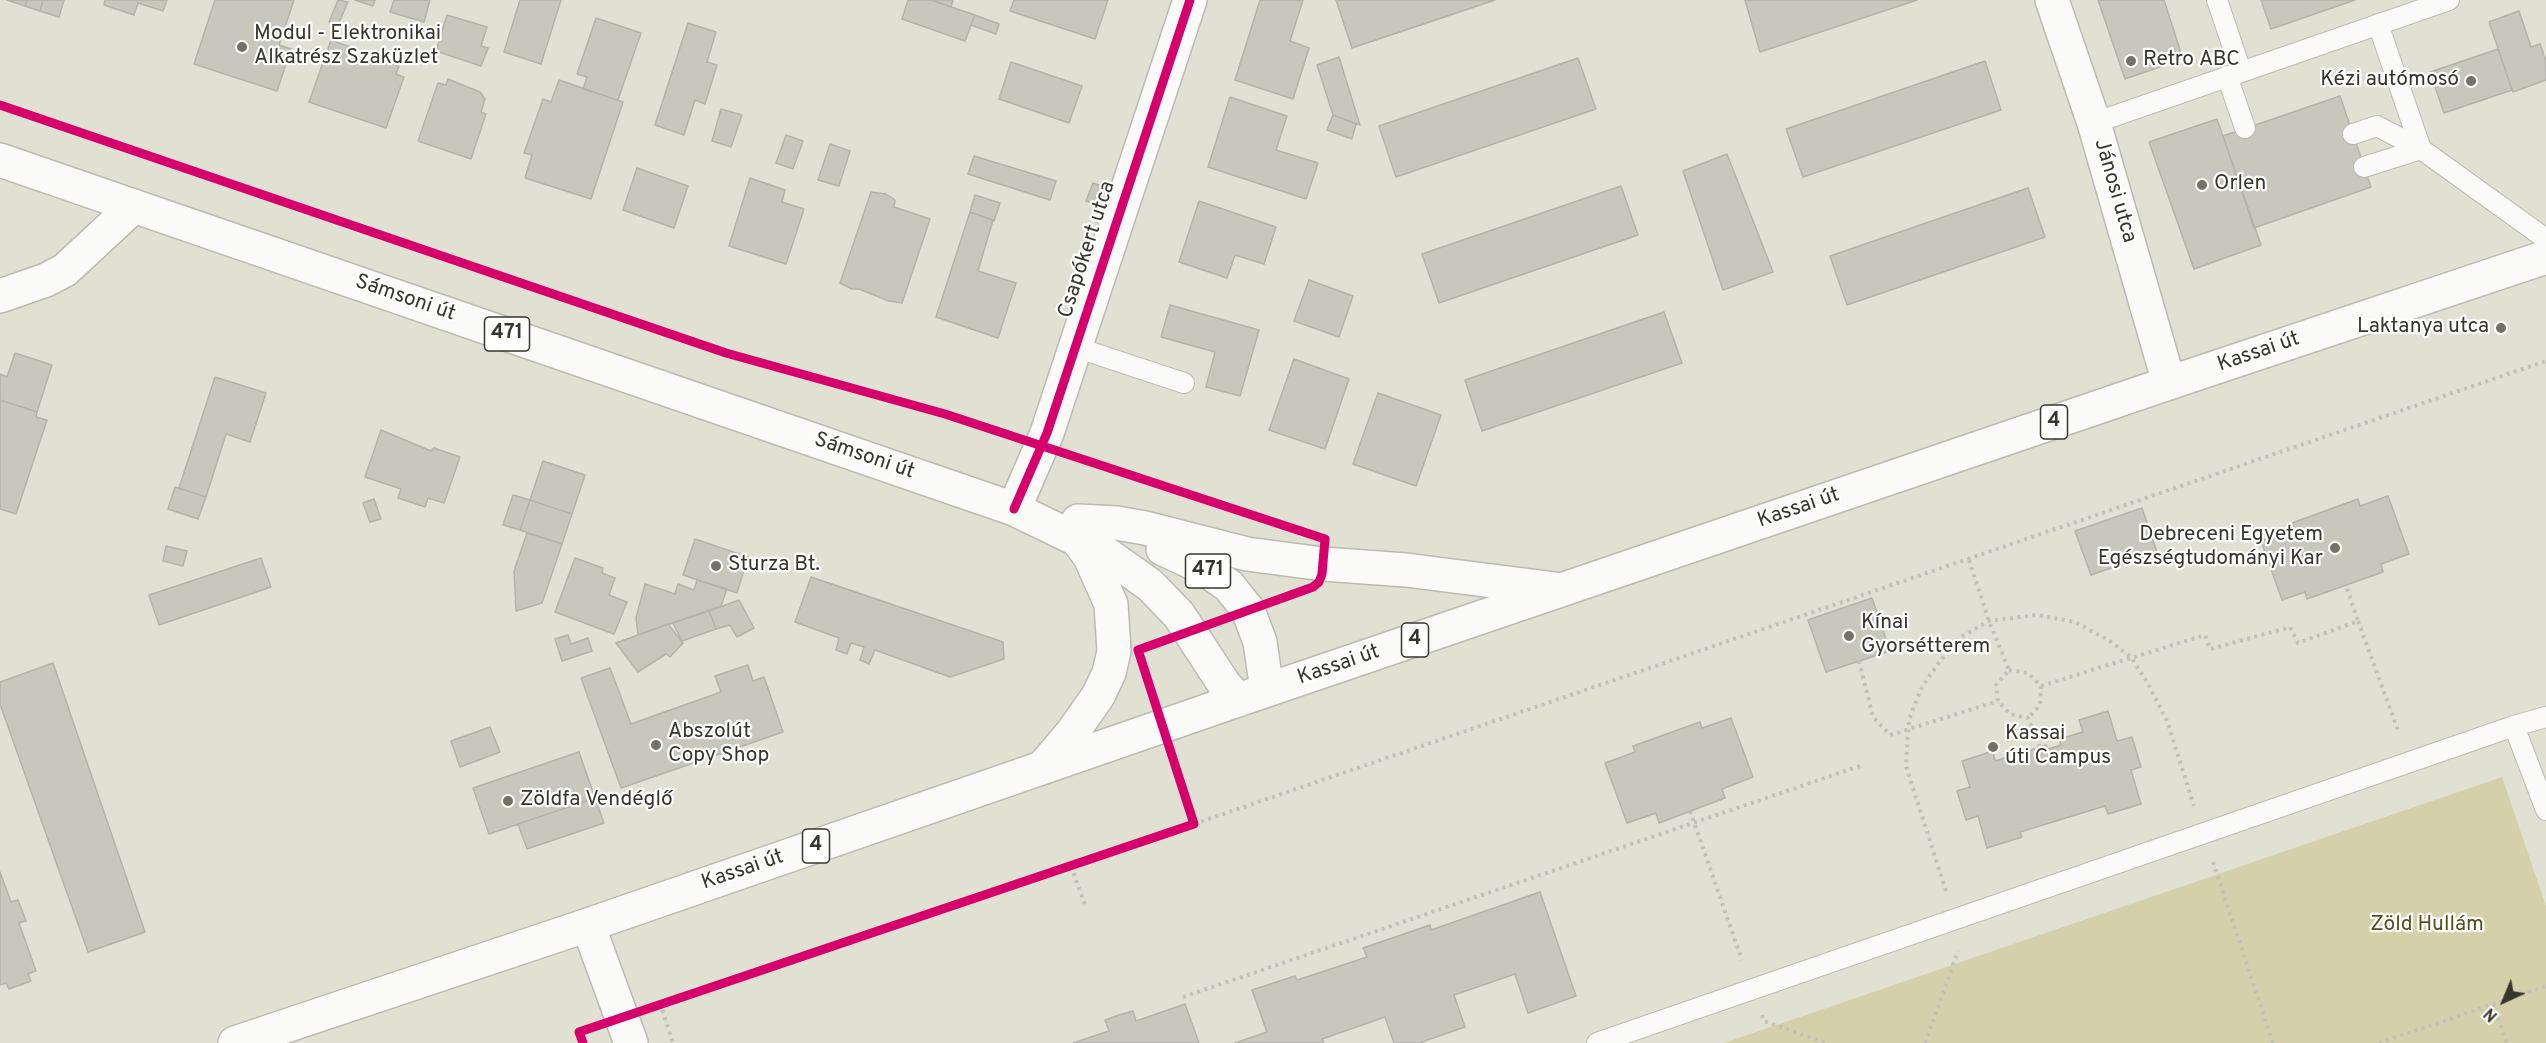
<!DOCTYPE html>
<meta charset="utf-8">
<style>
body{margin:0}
#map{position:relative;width:2546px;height:1043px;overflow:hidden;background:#e0e0d3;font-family:Overpass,sans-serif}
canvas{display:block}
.north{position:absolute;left:2474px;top:971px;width:60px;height:60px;-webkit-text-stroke:4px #fff;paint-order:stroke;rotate:224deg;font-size:16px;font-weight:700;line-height:24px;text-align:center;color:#36362c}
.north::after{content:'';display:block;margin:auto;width:21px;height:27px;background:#36362c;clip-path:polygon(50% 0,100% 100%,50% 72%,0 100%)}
</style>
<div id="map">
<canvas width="2546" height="1043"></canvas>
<div class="north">N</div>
</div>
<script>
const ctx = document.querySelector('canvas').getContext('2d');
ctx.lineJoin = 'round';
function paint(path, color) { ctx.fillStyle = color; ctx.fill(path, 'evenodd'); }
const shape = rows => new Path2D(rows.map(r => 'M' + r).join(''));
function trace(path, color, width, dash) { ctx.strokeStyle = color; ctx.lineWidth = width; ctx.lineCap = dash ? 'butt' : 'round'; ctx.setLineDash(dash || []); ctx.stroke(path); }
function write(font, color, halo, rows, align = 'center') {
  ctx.font = font + ' Overpass,sans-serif'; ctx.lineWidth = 4.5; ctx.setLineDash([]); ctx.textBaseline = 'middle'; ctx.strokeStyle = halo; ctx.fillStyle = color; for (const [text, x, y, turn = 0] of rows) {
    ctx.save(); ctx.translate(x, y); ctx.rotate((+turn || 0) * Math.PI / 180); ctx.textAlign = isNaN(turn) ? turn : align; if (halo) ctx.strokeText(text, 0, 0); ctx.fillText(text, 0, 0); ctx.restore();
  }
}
paint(shape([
 [2502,777,2546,906,2546,1043,1724,1043]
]), '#d4d1aa');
const building = shape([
 [7,0,27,0,25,6,7,0],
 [27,0,43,0,40,11,25,6,27,0],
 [43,0,64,0,59,17,40,11,43,0],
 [105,0,167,0,163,11,138,3,134,15,104,5,105,0],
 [215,0,294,0,279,45,291,49,277,91,194,64,215,0],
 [338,0,348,2,338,25,329,22,338,0],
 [355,0,375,0,373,6,355,0],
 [394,0,430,0,424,22,390,12,394,0],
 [520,0,561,0,541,64,504,52,520,0],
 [908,0,931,0,975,15,965,41,902,19,908,0],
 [932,0,953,0,951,7,932,0],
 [1014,0,1108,0,1095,39,1010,11,1014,0],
 [1260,0,1303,0,1290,41,1309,48,1293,99,1235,80,1260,0],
 [1336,0,1495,0,1352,48,1336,0],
 [1745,0,1917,0,1760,52,1745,0],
 [2098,0,2164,0,2183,59,2125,79,2098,0],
 [2261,0,2355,0,2271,29,2261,0],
 [2519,11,2531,47,2540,44,2546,61,2546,80,2513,92,2489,22,2519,11],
 [447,15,487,27,481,46,488,48,481,66,436,51,447,15],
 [975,15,999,24,996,34,971,25,975,15],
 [596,18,641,33,618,100,583,89,587,77,577,74,596,18],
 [688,23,716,32,707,62,717,65,705,104,695,100,684,135,655,125,688,23],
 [331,40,353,48,350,58,370,64,372,56,399,66,396,74,404,77,386,128,309,102,331,40],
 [2498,49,2512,90,2444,113,2430,72,2498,49],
 [1339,57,1360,125,1333,115,1317,65,1339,57],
 [1578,58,1596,109,1396,177,1379,126,1578,58],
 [1985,61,2001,110,1803,177,1786,129,1985,61],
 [1011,62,1082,86,1069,123,999,99,1011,62],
 [448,79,480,92,485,99,481,112,486,114,471,159,418,141,438,83,446,85,448,79],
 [559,80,623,102,591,199,525,178,532,155,524,153,543,99,551,102,559,80],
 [2340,96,2371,187,2254,228,2223,136,2340,96],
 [1230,97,1287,116,1276,150,1318,163,1306,199,1208,167,1230,97],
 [721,109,742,115,731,147,712,141,721,109],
 [1333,115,1356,124,1352,139,1327,130,1333,115],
 [2217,119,2261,245,2194,269,2149,142,2217,119],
 [786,135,803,141,793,169,776,163,786,135],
 [830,144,850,151,839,186,818,180,830,144],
 [1727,154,1773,272,1723,290,1683,171,1727,154],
 [974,156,1056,181,1050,200,968,174,974,156],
 [637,168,688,186,674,228,623,210,637,168],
 [750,178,785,190,782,202,804,209,786,264,729,246,750,178],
 [1093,183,1107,188,1101,206,1086,201,1093,183],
 [1621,186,1638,235,1439,303,1422,254,1621,186],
 [2028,188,2045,237,1847,305,1830,256,2028,188],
 [871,192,886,194,895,200,894,207,930,219,902,303,889,301,859,289,852,289,840,283,871,192],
 [975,195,1000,203,994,221,970,212,975,195],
 [1199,201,1276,227,1264,264,1235,255,1227,278,1179,262,1199,201],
 [970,212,993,220,978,271,1016,283,998,338,936,317,970,212],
 [1309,280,1353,296,1339,337,1294,321,1309,280],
 [1170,305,1259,330,1240,396,1206,387,1215,352,1161,337,1170,305],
 [1664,312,1682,363,1482,431,1465,380,1664,312],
 [15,353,52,365,37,412,0,400,0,374,7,377,15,353],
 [1294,359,1349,379,1325,449,1269,430,1294,359],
 [215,377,266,393,250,442,226,434,206,497,179,488,215,377],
 [1378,393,1441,415,1416,486,1353,464,1378,393],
 [0,400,37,412,36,417,47,420,16,514,0,509,0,400],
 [381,430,431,451,434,448,460,457,444,503,428,498,425,507,398,498,401,489,365,477,381,430],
 [543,461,585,475,572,514,530,500,543,461],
 [175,487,206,497,198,519,168,509,175,487],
 [513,495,530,500,520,530,503,525,513,495],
 [2388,496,2409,554,2381,564,2383,572,2307,599,2305,592,2282,600,2261,541,2294,530,2292,523,2358,499,2360,506,2388,496],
 [374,499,381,519,370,522,363,503,374,499],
 [530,500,572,514,562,544,520,530,530,500],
 [2142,508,2157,552,2091,575,2075,531,2142,508],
 [527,533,562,544,542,603,516,611,514,571,527,533],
 [695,539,748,557,737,593,683,575,695,539],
 [166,546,187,551,183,566,163,561,166,546],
 [261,558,271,587,159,625,149,595,261,558],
 [575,558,603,568,602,573,615,578,609,595,627,602,614,634,555,612,575,558],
 [811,577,1003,642,1004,659,950,677,875,650,869,664,860,660,864,647,851,643,847,654,836,650,839,638,795,622,811,577],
 [697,580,727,589,721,606,638,635,636,618,645,584,675,594,678,584,694,590,697,580],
 [1872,598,1890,651,1826,672,1808,620,1872,598],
 [739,600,754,628,737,637,730,625,716,629,709,611,739,600],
 [709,611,716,629,682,641,673,623,709,611],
 [668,624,683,643,670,657,666,654,638,672,616,643,668,624],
 [568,635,571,644,588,638,592,651,562,661,555,639,568,635],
 [53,663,145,932,88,952,0,704,0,682,53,663],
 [748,665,753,681,764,677,783,732,621,788,581,678,610,668,631,724,721,692,715,676,748,665],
 [2108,711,2117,741,2132,737,2141,767,2131,770,2141,804,2108,814,2105,806,2020,832,2022,837,1987,848,1978,816,1966,820,1957,791,1970,787,1962,761,1993,751,1995,761,2011,756,2013,762,2030,757,2028,751,2046,745,2048,749,2061,745,2059,739,2083,732,2079,720,2108,711],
 [1731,718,1753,777,1722,789,1725,798,1659,823,1656,813,1627,823,1605,763,1635,752,1633,746,1700,722,1702,728,1731,718],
 [490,727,500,752,460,767,451,741,490,727],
 [579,752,595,798,489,834,473,788,579,752],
 [595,798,604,823,527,849,518,824,595,798],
 [0,872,11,902,18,900,26,921,19,923,36,971,28,974,31,981,9,989,6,983,0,985,0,872],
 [1540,892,1576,996,1528,1013,1515,974,1454,995,1465,1027,1419,1043,1394,1043,1385,1017,1322,1039,1324,1043,1235,1043,1267,1032,1252,990,1295,976,1297,980,1367,957,1363,948,1430,925,1431,930,1540,892],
 [1185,1004,1199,1043,1073,1043,1109,1031,1105,1020,1119,1015,1133,1011,1136,1021,1185,1004]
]);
paint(building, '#c7c7bc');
trace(building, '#b3b3a9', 1.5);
const lane = shape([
 [2217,0,2241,71],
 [2378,24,2421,149],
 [2227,76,2245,128],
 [2094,123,2449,0],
 [2353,134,2377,126,2421,149,2546,239],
 [2364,167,2421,149],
 [1075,347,1184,383],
 [2514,726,2546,717],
 [1597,1043,2514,726,2546,810]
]);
const street = shape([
 [2052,0,2094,123,2169,383],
 [0,296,46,280,65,270,134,206],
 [1014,509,1047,433,1190,0],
 [588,925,631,1043]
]);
const primary = shape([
 [0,160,1014,509,1105,553,1150,585,1179,615,1224,684,1238,700],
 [1078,521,1117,523,1145,528,1247,554,1323,564,1406,570,1555,589],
 [1163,549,1202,567,1229,586,1248,610,1260,642,1267,690],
 [1043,767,1072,733,1098,696,1109,673,1114,651,1111,604,1090,557,1077,539],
 [235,1043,588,925,1238,700,2169,383,2546,257]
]);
trace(lane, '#bbbbb1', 22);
trace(street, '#bbbbb1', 36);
trace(primary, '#bbbbb1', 36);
trace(shape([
 [1969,560,1989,621,2009,670,1996,685,1998,701,2010,714,2028,718,2040,747],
 [2358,621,2399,733],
 [1859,661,1873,717,1890,735,1998,701],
 [2009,670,2028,673,2041,686,2040,705,2028,718],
 [2041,686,2205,635,2210,649,2290,627,2298,643,2358,621,2346,585],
 [1690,811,1742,960],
 [1194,824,2546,361],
 [2213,862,2273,1043],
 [1071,866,1085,905],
 [1946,891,1906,766,1909,719,1922,687,1940,661,1959,638,1989,621,2037,615,2075,622,2110,641,2131,657,2147,682,2167,721,2194,806],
 [1183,997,1860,766],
 [660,1003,673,1043],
 [2493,1004,2507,1043],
 [1762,1015,1764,1021,1826,1043],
 [1925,1043,1958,951],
 [2379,1043,2546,986]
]), '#c1c1bc', 4, [3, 4.5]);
trace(lane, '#fafaf8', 20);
trace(street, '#fafaf8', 33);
trace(primary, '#fafaf8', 33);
trace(shape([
 [0,105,726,353,945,414,1325,539,1322,574,1319,582,1313,587,1138,650,1194,824,579,1032,583,1043],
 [1014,509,1047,433,1190,0]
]), '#d6006c', 9);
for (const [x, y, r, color] of [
 [242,47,6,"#727266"],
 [2131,61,6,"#727266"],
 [2471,81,6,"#727266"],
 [2202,185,6,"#727266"],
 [2501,328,6,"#727266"],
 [2335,548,6,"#727266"],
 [716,566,6,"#727266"],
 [1849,636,6,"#727266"],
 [656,745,6,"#727266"],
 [1993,747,6,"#727266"],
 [508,801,6,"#727266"]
]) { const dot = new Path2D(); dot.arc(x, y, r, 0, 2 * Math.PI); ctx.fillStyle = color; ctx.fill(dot); trace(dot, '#fff', 2); }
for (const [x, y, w] of [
 [507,334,45],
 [2054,422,27],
 [1208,571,45],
 [1415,640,27],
 [816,846,27]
]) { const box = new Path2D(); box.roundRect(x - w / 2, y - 17, w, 34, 4.5); ctx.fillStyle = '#fff'; ctx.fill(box); trace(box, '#36362c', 1.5); }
write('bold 20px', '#36362c', null, [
 ["471",507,334],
 ["4",2054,422],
 ["471",1208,571],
 ["4",1415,640],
 ["4",816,846]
]);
write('21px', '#36362c', '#fff', [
 ["Modul - Elektronikai",254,35],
 ["Alkatrész Szaküzlet",254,59],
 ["Retro ABC",2143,61],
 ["Kézi autómosó",2459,81,"right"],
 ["Orlen",2214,185],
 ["Laktanya utca",2489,328,"right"],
 ["Debreceni Egyetem",2323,536,"right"],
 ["Egészségtudományi Kar",2323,560,"right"],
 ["Sturza Bt.",728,566],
 ["Kínai",1861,624],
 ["Gyorsétterem",1861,648],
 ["Abszolút",668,733],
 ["Copy Shop",668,757],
 ["Kassai",2005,735],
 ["úti Campus",2005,759],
 ["Zöldfa Vendéglő",520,801]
], 'left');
write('21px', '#36362c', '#fff', [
 ["Jánosi utca",2114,191,74],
 ["Csapókert utca",1088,250,-72],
 ["Sámsoni út",405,299,19],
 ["Kassai út",2259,353,-19],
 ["Sámsoni út",864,457,19],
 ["Kassai út",1799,509,-19],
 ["Kassai út",1339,666,-19],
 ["Kassai út",743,871,-19]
]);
write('21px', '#56501b', '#fff', [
 ["Zöld Hullám",2427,926]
]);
</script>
